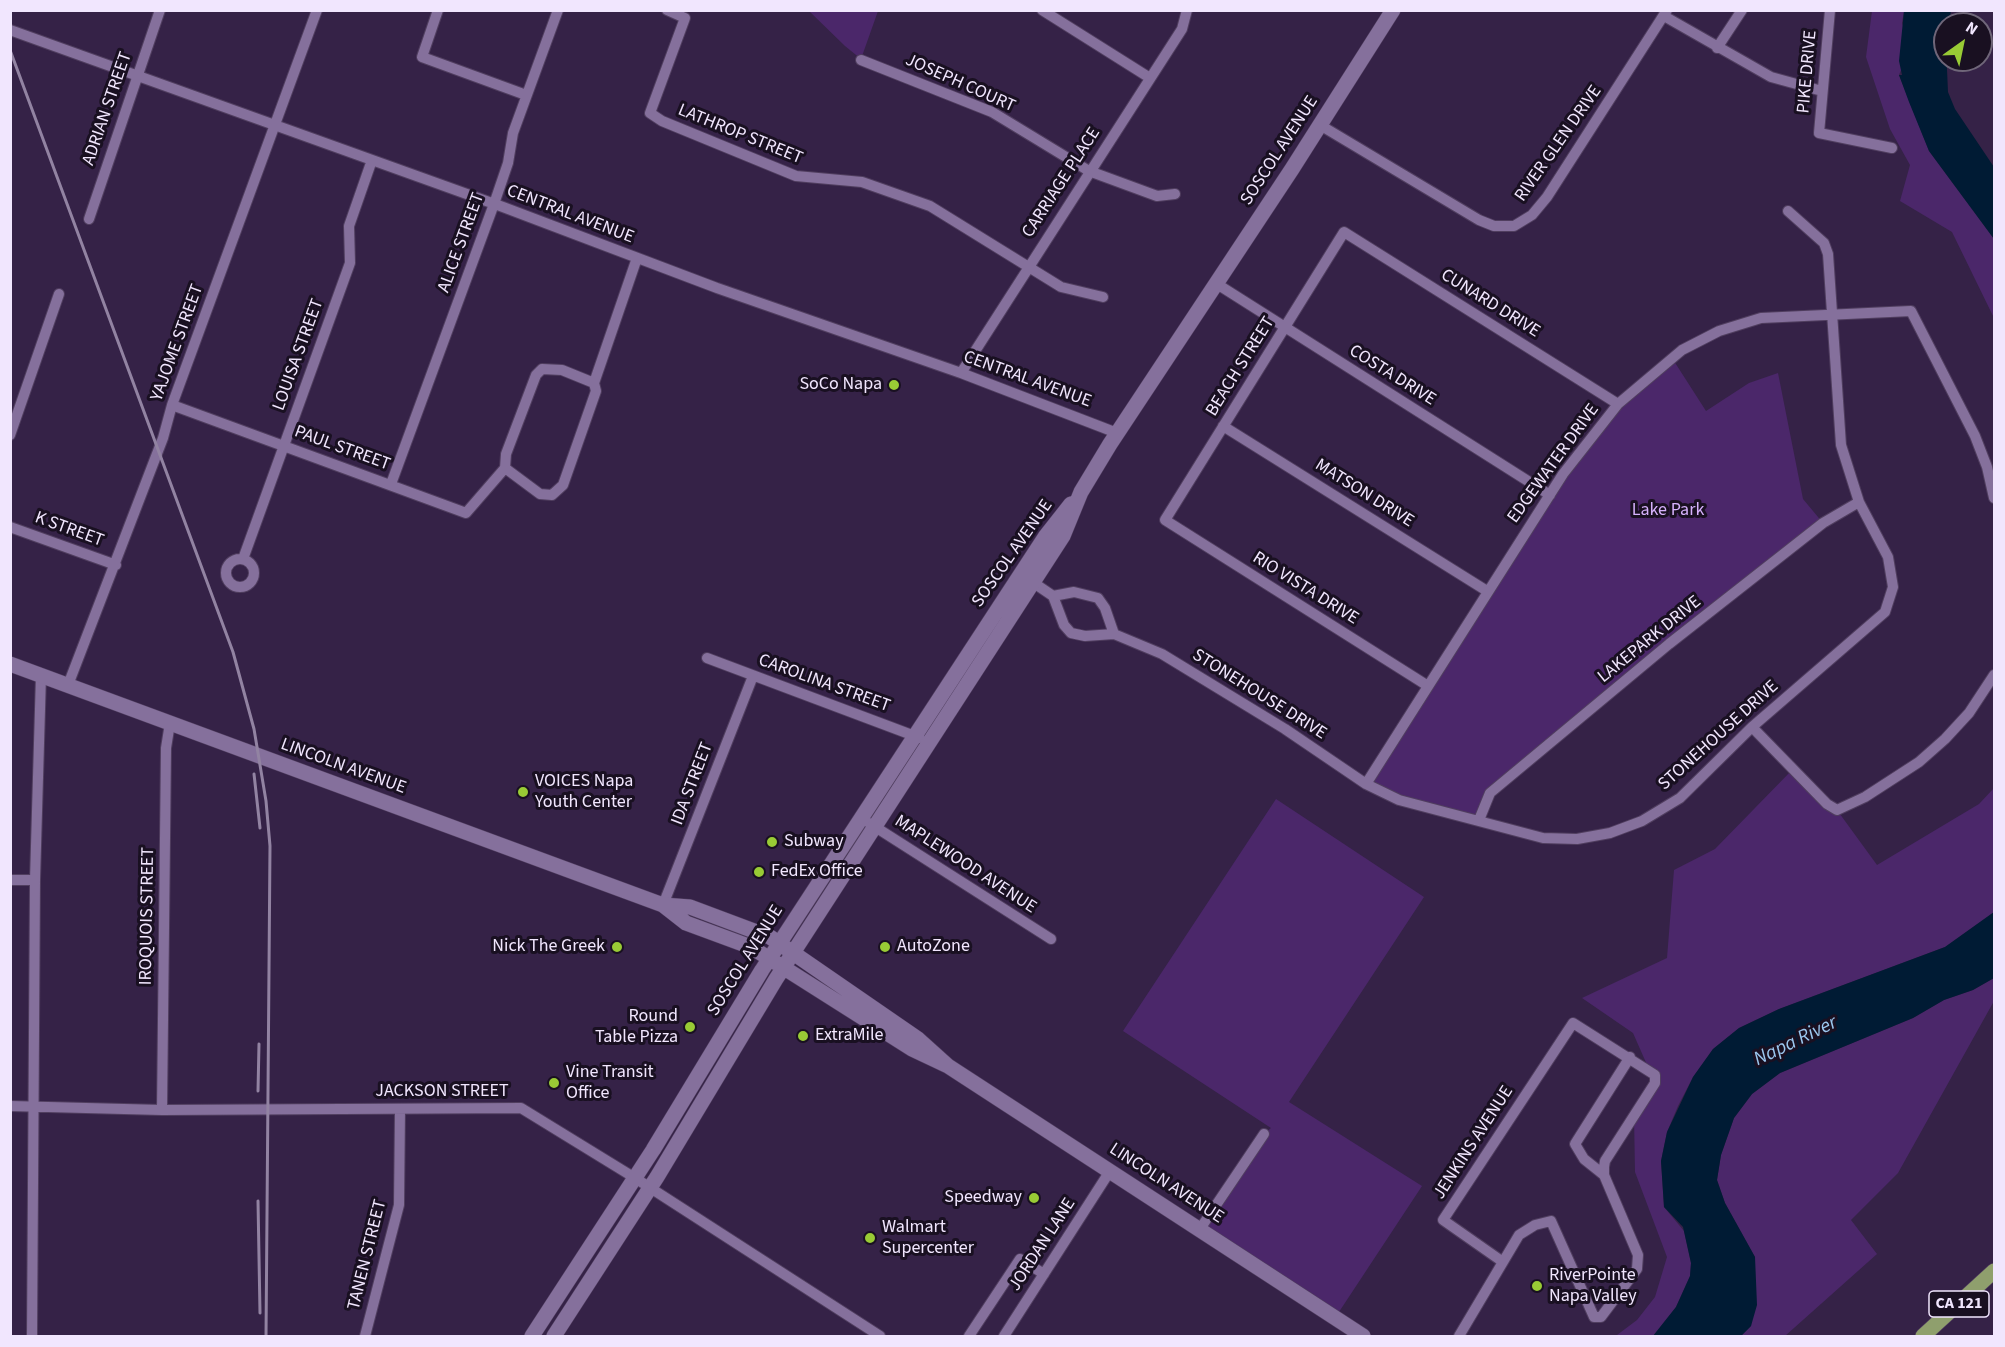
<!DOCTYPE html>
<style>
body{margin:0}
#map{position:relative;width:2005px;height:1347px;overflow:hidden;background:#352247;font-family:"Source Sans 3",sans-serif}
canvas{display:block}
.frame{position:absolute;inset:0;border:12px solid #f1e6fe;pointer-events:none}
.north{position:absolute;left:1933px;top:12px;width:60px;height:60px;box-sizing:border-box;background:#191021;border:2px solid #6f6679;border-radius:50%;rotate:33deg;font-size:16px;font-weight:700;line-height:24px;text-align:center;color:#f1e6fe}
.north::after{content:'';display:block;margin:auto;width:21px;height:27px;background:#99cb35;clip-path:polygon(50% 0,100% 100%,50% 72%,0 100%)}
</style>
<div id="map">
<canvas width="2005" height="1347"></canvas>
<div class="frame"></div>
<div class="north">N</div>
</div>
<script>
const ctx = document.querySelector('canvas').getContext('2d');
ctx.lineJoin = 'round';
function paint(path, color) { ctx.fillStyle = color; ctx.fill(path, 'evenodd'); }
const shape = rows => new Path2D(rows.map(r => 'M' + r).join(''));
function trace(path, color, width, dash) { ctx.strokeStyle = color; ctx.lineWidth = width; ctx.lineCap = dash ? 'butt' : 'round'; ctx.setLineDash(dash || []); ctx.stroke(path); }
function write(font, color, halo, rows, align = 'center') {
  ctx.font = font + ' "Source Sans 3",sans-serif'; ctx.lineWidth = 6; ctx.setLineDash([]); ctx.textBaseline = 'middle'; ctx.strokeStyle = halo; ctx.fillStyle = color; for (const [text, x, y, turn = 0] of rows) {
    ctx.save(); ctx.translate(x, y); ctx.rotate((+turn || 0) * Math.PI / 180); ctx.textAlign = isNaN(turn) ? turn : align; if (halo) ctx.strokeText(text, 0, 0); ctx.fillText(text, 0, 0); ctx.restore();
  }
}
paint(shape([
 [809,11,878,11,861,59,845,46],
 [1872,11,1904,11,1902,23,1910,48,1899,75,1929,151,1994,239,1994,318,1952,232,1900,201,1910,165,1890,129,1866,57],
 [1672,358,1706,411,1749,383,1778,373,1803,499,1823,523,1490,793,1479,820,1366,784,1487,591,1618,404],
 [1793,769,1837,810,1877,865,1979,804,1994,788,1994,912,1945,947,1779,1009,1739,1028,1713,1049,1693,1077,1678,1106,1667,1132,1661,1161,1664,1207,1684,1231,1691,1263,1690,1276,1676,1307,1653,1336,1606,1336,1617,1335,1637,1320,1655,1297,1667,1257,1635,1172,1634,1116,1655,1083,1633,1033,1582,998,1667,958,1674,870,1715,849],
 [1276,799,1424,897,1289,1102,1422,1186,1335,1318,1200,1229,1264,1134,1271,1128,1123,1031],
 [1994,978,1994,1001,1898,1173,1851,1220,1877,1254,1785,1336,1741,1336,1751,1326,1755,1257,1725,1203,1717,1180,1721,1155,1734,1118,1752,1094,1780,1073,1913,1018,1944,1000,1973,990]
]), '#4b276a');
paint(shape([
 [1904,11,1951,11,1949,24,1945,24,1948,92,1955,109,1994,167,1994,239,1929,151,1909,102,1899,75,1902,75,1899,61],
 [1994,912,1994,978,1973,990,1944,1000,1913,1018,1780,1073,1752,1094,1734,1118,1721,1155,1717,1180,1725,1203,1755,1257,1757,1305,1751,1326,1741,1336,1653,1336,1676,1307,1690,1276,1691,1263,1683,1227,1664,1207,1661,1161,1667,1132,1693,1077,1713,1049,1739,1028,1779,1009,1945,947]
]), '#001b34');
const street = shape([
 [438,10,422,57,526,95],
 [667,10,685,18,650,113,662,121,796,176,862,182,930,206,1061,287,1103,297],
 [1042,10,1150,78],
 [1830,10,1819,133,1892,148],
 [1664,16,1771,77,1822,91],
 [10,30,503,207,717,288,961,373,1117,433],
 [1717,48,1742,10],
 [861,60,992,112,1089,171,1157,196,1175,194],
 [1320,125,1479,220,1494,226,1514,226,1532,215,1547,197,1667,10],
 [89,219,160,10],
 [1217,284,1550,495],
 [961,373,1182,29,1187,10],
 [172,405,466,513,505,468,506,454,536,375,542,369,562,370,594,383],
 [1223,426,1487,591],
 [10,435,59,294],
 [505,468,540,494,552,495,563,485,596,391,594,383,637,258],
 [391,484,494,204,508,163,513,133,558,10],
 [10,527,116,565],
 [243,559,350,263,349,226,372,160],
 '226 573a14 14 0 1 1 28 0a14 14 0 1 1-28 0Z',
 [1028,579,1053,596,1064,625,1071,633,1085,636,1114,634,1162,654,1285,729,1366,784,1399,800,1543,838,1577,839,1610,833,1642,821,1680,798,1752,727,1885,612,1893,587,1888,557,1859,502,1841,445,1828,254,1824,243,1788,211],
 [1053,596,1074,592,1098,598,1105,608,1114,634],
 [707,658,920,738],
 [68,685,163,438,172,405,317,10],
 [1428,686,1165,520,1344,232,1618,404],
 [1752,727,1827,804,1837,810,1865,797,1919,762,1945,739,1969,713,1994,675],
 [1366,784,1563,474,1618,404,1682,350,1719,331,1761,318,1911,311,1975,436,1987,467,1994,498],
 [1479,820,1490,793,1669,644,1823,523,1859,502],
 [869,823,1051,939],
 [10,880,35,880],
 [663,905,753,676],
 [10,1106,162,1110,521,1108,635,1178,880,1336],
 [162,1110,166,748,170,723],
 [1604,1175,1584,1159,1575,1144,1630,1057],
 [1200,1229,1264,1134],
 [32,1336,35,880,41,675],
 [365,1336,399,1205,400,1109],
 [969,1336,1020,1259,1044,1274],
 [1004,1336,1110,1171],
 [1459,1336,1519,1235,1535,1225,1551,1221,1594,1317,1601,1317,1637,1269,1638,1255,1604,1175,1604,1167,1605,1161,1655,1083,1655,1075,1573,1023,1443,1220,1503,1262]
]);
const secondary = shape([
 [10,664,663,905,690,907,770,937,918,1039,948,1066],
 [663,905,686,923,751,947,912,1049,948,1066,1363,1336],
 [532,1336,653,1150,762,970,1045,537,1071,504],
 [554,1336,657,1177,776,979,1063,536,1081,492,1110,444,1292,169,1393,10]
]);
const primary = shape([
 [1923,1336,1994,1271]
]);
trace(street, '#503e5f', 12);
trace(secondary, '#503e5f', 16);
trace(primary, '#503e5f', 16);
trace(street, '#85709c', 10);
trace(secondary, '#85709c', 15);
trace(primary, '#8f9f6d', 15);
trace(shape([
 [10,50,233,652,254,729,266,801,270,846,266,1336],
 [254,774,260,828],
 [258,1091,259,1044],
 [258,1201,260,1313]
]), '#9283a2', 3);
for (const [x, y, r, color] of [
 [894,385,6,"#99cb35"],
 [523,792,6,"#99cb35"],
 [772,842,6,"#99cb35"],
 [759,872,6,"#99cb35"],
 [617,947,6,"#99cb35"],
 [885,947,6,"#99cb35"],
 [690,1027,6,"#99cb35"],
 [803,1036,6,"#99cb35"],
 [554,1083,6,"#99cb35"],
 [1034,1198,6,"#99cb35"],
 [870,1238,6,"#99cb35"],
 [1537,1286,6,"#99cb35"]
]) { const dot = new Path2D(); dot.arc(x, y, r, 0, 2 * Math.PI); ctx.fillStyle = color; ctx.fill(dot); trace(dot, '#191021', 2); }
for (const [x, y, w] of [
 [1959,1304,60]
]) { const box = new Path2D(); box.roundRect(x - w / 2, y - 13, w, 26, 4.5); ctx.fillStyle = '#191021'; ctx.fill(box); trace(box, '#f1e6fe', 1.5); }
write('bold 16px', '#f1e6fe', null, [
 ["CA 121",1959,1304]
]);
write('18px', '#f1e6fe', '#191021', [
 ["PIKE DRIVE",1808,72,-85],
 ["JOSEPH COURT",960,84,24],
 ["ADRIAN STREET",108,109,-71],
 ["LATHROP STREET",740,135,22],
 ["RIVER GLEN DRIVE",1559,144,-55],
 ["SOSCOL AVENUE",1280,151,-57],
 ["CARRIAGE PLACE",1062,183,-57],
 ["CENTRAL AVENUE",570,215,21],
 ["ALICE STREET",462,243,-70],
 ["CUNARD DRIVE",1490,304,32],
 ["YAJOME STREET",178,343,-70],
 ["LOUISA STREET",299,355,-70],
 ["BEACH STREET",1241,367,-58],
 ["COSTA DRIVE",1392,376,32],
 ["CENTRAL AVENUE",1027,380,20],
 ["PAUL STREET",342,449,20],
 ["EDGEWATER DRIVE",1554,464,-54],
 ["MATSON DRIVE",1364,494,32],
 ["K STREET",69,530,20],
 ["SOSCOL AVENUE",1013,554,-55],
 ["RIO VISTA DRIVE",1305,589,32],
 ["LAKEPARK DRIVE",1650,640,-39],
 ["CAROLINA STREET",824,684,20],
 ["STONEHOUSE DRIVE",1259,695,32],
 ["STONEHOUSE DRIVE",1719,736,-42],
 ["LINCOLN AVENUE",343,767,20],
 ["IDA STREET",693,784,-69],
 ["MAPLEWOOD AVENUE",965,865,33],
 ["IROQUOIS STREET",148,916,-89],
 ["SOSCOL AVENUE",746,961,-58],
 ["JACKSON STREET",442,1092],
 ["JENKINS AVENUE",1474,1143,-57],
 ["LINCOLN AVENUE",1166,1184,33],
 ["JORDAN LANE",1043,1245,-57],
 ["TANEN STREET",368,1255,-76]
]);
write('18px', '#f1e6fe', '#191021', [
 ["SoCo Napa",882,385,"right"],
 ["VOICES Napa",535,782],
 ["Youth Center",535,803],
 ["Subway",784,842],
 ["FedEx Office",771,872],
 ["Nick The Greek",605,947,"right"],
 ["AutoZone",897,947],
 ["Round",678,1017,"right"],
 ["Table Pizza",678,1038,"right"],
 ["ExtraMile",815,1036],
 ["Vine Transit",566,1073],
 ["Office",566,1094],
 ["Speedway",1022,1198,"right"],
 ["Walmart",882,1228],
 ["Supercenter",882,1249],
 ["RiverPointe",1549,1276],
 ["Napa Valley",1549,1297]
], 'left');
write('18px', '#d6b1fc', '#191021', [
 ["Lake Park",1668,511]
]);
write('italic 20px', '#9bc7ef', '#191021', [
 ["Napa River",1796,1042,-26]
]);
</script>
